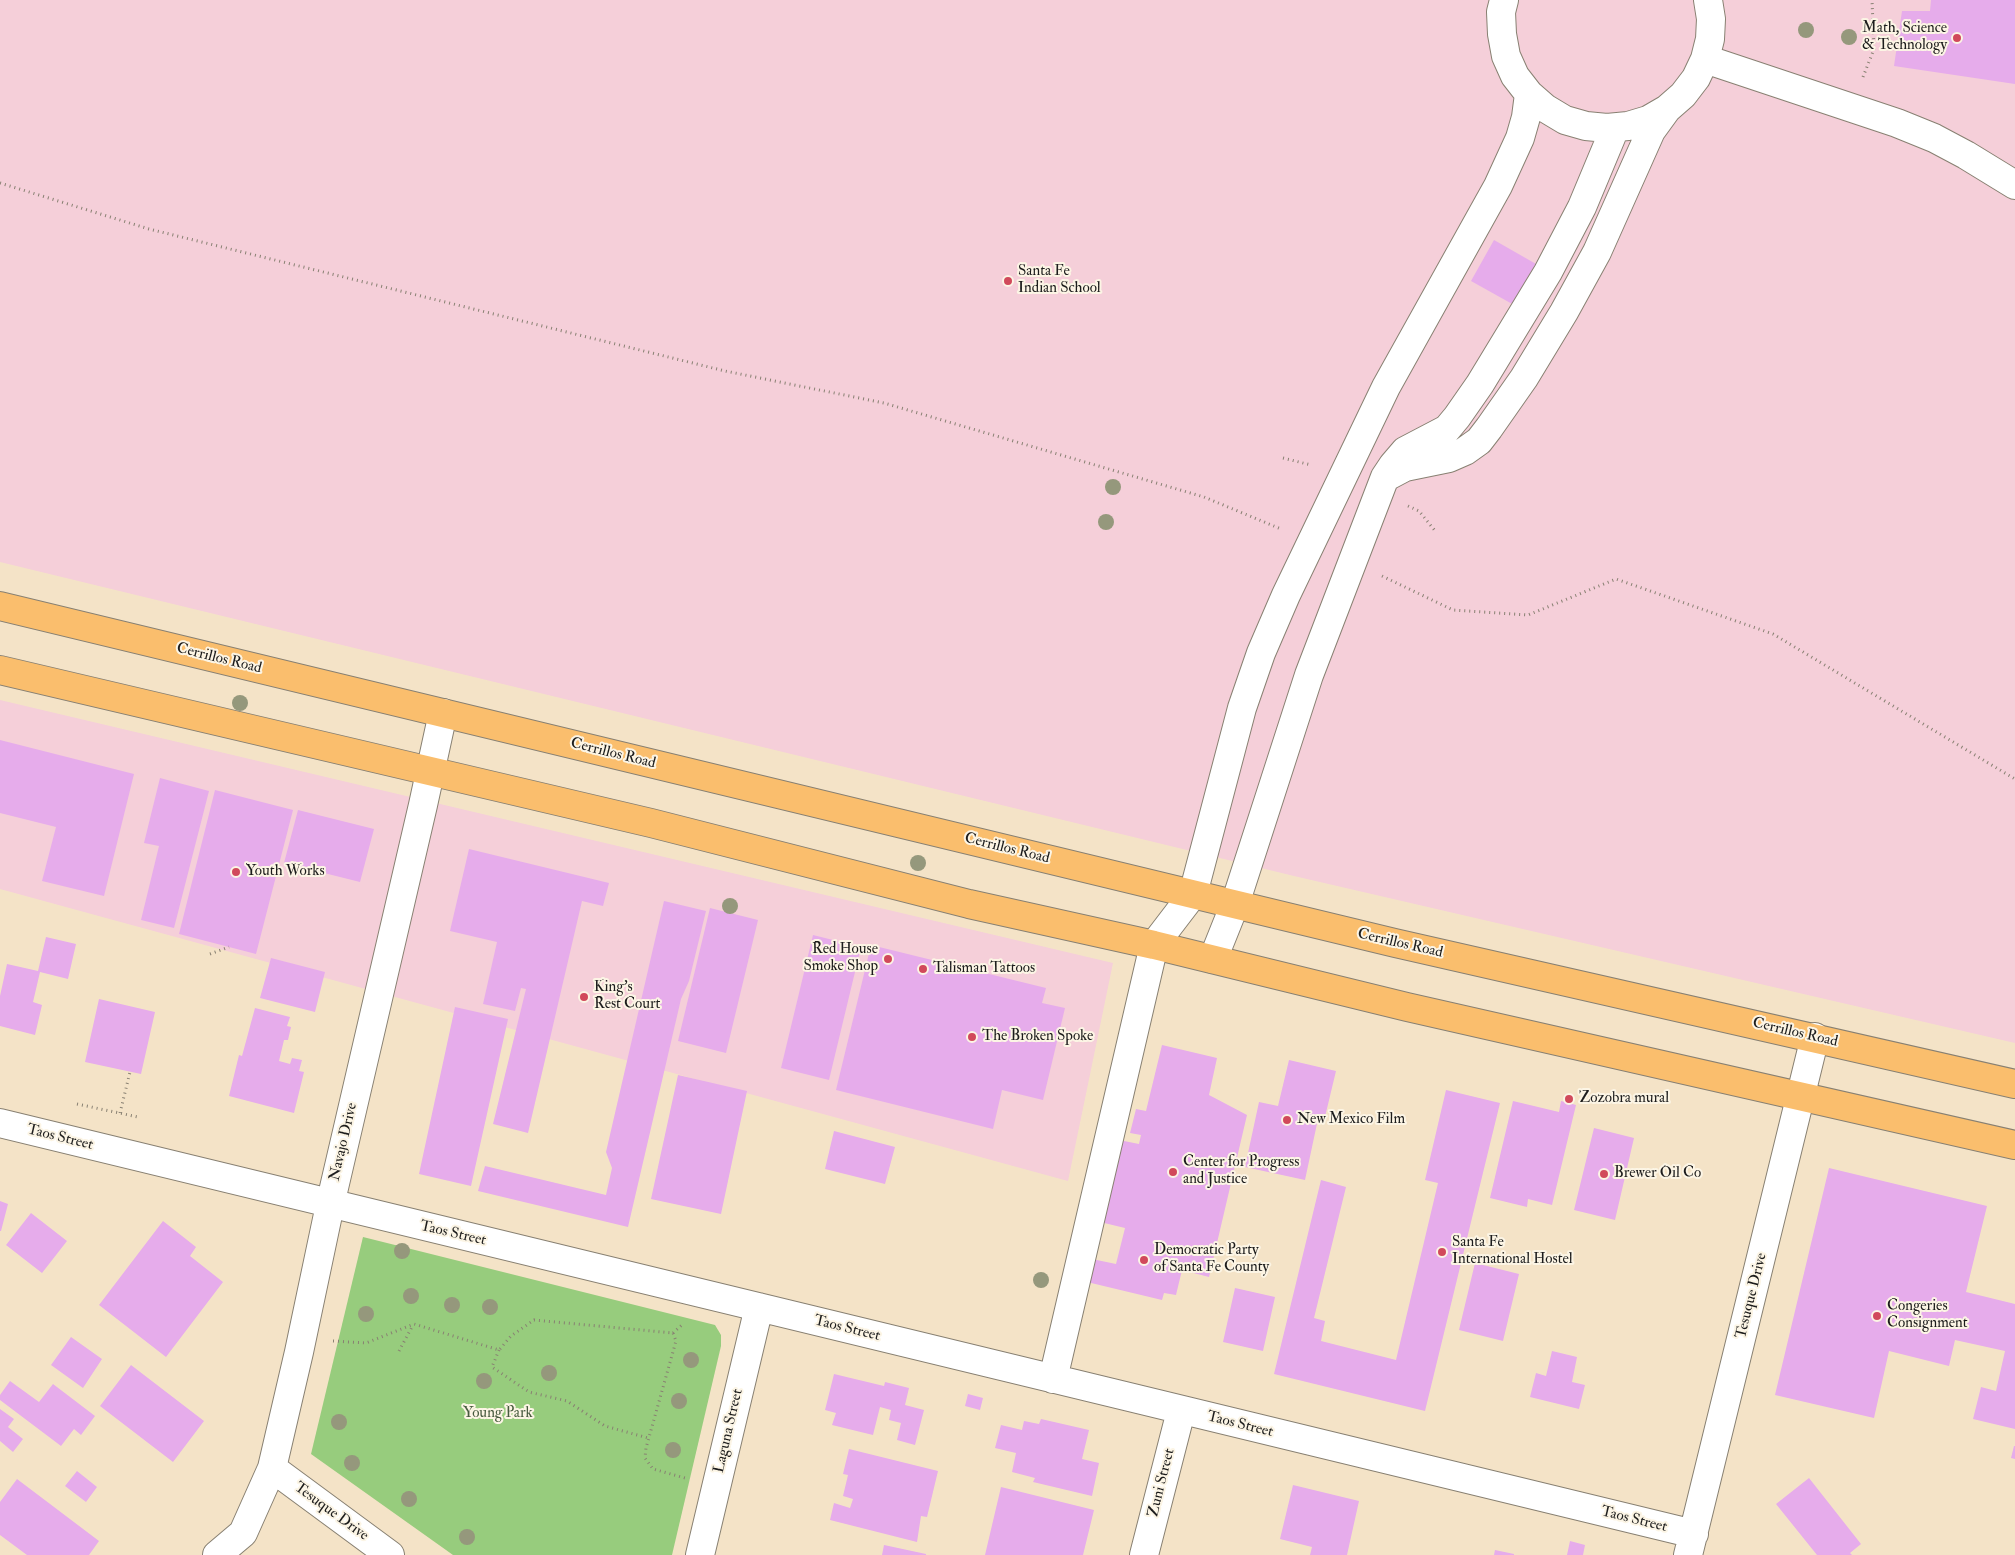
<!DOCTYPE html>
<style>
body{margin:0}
canvas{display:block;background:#f4e3c7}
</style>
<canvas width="2015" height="1555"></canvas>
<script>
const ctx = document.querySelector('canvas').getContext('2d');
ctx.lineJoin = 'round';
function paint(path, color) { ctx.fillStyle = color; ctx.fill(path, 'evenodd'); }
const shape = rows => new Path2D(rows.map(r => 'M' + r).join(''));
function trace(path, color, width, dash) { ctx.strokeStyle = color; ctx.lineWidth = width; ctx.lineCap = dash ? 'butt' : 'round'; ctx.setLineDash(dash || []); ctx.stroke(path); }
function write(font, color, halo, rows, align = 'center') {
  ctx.font = font + ' "IM FELL Double Pica",serif'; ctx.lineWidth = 4; ctx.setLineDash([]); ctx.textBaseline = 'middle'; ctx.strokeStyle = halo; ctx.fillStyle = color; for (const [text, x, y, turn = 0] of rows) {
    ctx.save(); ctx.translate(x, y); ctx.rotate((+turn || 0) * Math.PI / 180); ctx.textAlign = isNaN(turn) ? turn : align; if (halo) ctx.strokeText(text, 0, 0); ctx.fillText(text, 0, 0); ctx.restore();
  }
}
paint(shape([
 [0,0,2015,0,2015,1043,1294,876,0,562],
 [0,700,1113,963,1068,1181,0,889]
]), '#f5cfd9');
paint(shape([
 [363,1237,715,1325,721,1335,721,1346,672,1555,453,1555,311,1454]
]), '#97cc7d');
paint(shape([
 [1931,0,2015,0,2015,84,1894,66,1902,11,1930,11],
 [1494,240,1536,264,1514,305,1471,281],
 [0,740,134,774,104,896,42,881,56,827,0,813],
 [160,778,209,791,174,928,141,920,159,846,144,843],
 [215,790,293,810,256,954,179,934],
 [298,810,374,829,360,882,284,863],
 [469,849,609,883,603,906,582,901,528,1133,493,1124,526,989,521,988,515,1011,483,1004,497,942,450,931],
 [664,901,706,911,689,981,681,999,628,1227,478,1191,485,1166,606,1195,612,1168,606,1152],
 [710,908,758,920,726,1053,678,1041],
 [813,935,861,947,829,1080,781,1068],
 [46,937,76,944,68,979,40,972,33,1002,42,1005,35,1035,0,1026,0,996,7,964,38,971],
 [871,945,1046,988,1042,1003,1065,1008,1043,1100,1002,1090,993,1129,836,1090],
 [271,958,325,972,315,1012,260,998],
 [99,999,155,1012,141,1074,85,1062],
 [455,1007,508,1019,471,1186,419,1174],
 [255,1008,290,1017,287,1026,291,1027,288,1040,284,1040,279,1061,290,1064,292,1058,302,1060,299,1071,304,1072,294,1113,229,1096,239,1055,242,1056],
 [1162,1045,1217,1058,1209,1095,1247,1115,1209,1277,1182,1270,1176,1295,1164,1293,1162,1300,1087,1282,1092,1259,1116,1264,1125,1228,1100,1222,1119,1140,1139,1144,1141,1135,1130,1133,1136,1109,1146,1111],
 [1289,1060,1336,1071,1324,1121,1318,1119,1305,1180,1245,1167,1259,1102,1278,1106],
 [678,1075,747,1091,721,1214,651,1199],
 [1446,1090,1500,1103,1425,1411,1274,1374,1321,1180,1346,1187,1314,1318,1325,1321,1321,1341,1396,1360,1438,1183,1425,1180],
 [1513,1101,1559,1112,1561,1101,1576,1105,1552,1205,1528,1199,1527,1207,1490,1198],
 [1594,1128,1634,1138,1615,1220,1574,1210],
 [834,1131,895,1147,885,1184,825,1169],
 [1829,1168,1987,1206,1966,1292,2015,1304,2015,1429,1973,1419,1981,1387,1996,1391,2005,1351,1955,1340,1949,1366,1889,1351,1874,1418,1775,1395],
 [0,1201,8,1204,1,1231,0,1231],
 [31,1213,67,1241,42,1273,6,1245],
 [163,1221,196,1247,190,1256,223,1282,166,1357,99,1305],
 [1475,1263,1519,1274,1503,1341,1459,1330],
 [1235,1288,1275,1297,1263,1351,1223,1342],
 [71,1337,102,1359,83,1388,51,1365],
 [1552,1351,1577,1357,1572,1382,1585,1385,1579,1409,1530,1397,1536,1373,1546,1376],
 [131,1365,204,1421,173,1462,100,1406],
 [834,1374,884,1386,885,1382,909,1388,905,1405,924,1410,915,1445,897,1440,901,1423,889,1420,891,1410,880,1407,873,1435,832,1425,836,1413,825,1410],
 [10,1381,39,1402,53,1384,95,1416,81,1435,74,1429,61,1446,0,1400,0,1395],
 [968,1394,983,1398,980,1410,965,1406],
 [0,1409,14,1419,8,1427,23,1439,13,1452,0,1441],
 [1041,1419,1089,1430,1082,1459,1099,1463,1092,1496,1033,1482,1035,1478,1012,1472,1016,1453,995,1448,1001,1425,1022,1430,1024,1421,1039,1424],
 [2014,1446,2015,1446,2015,1459,2011,1458],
 [849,1449,938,1471,927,1517,921,1516,917,1542,830,1520,834,1503,850,1508,853,1499,843,1496,848,1475,843,1474],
 [77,1471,97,1487,86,1502,65,1486],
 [1809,1478,1861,1544,1850,1553,1852,1555,1817,1555,1776,1504],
 [17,1479,99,1541,89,1555,27,1555,0,1535,0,1502],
 [1293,1485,1359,1501,1347,1555,1310,1555,1312,1547,1280,1539],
 [1001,1487,1094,1510,1083,1555,985,1555],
 [1570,1541,1585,1545,1583,1555,1567,1555],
 [884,1545,926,1554,926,1555,882,1555],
 [1495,1550,1514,1554,1514,1555,1494,1555]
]), '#e6aceb');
const minor = shape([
 [1504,0,1501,12,1502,34,1506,56,1515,76,1529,94,1545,108,1565,120,1586,126,1607,128,1628,126,1648,120,1667,109,1683,95,1696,78,1705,59,1710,39,1711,19,1708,0],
 [1705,59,1897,123,1934,138,1966,155,2015,185],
 [1386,477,1405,467,1449,458,1465,451,1479,441,1489,428,1524,378,1564,312,1597,252,1651,131,1667,109],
 [1213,959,1235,904,1309,675,1385,477,1393,465,1405,451,1447,429,1457,417,1480,384,1548,272,1582,207,1615,128],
 [0,1123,1694,1534],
 [1053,1379,1154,945,1193,894,1242,708,1261,653,1286,595,1386,387,1498,186,1520,138,1526,117,1529,94],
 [272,1468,390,1555],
 [217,1555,243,1533,272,1468,299,1352,330,1205,423,805,443,713],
 [700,1555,759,1307],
 [1144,1555,1181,1411],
 [1688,1555,1815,1037]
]);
const major = shape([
 [0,606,1395,943,2015,1084],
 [0,670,651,823,969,904,1154,945,1407,1007,2015,1145]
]);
trace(minor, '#888072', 30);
trace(major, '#888072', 30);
trace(shape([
 [1863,77,1874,49,1872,0],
 [0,183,149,229,725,371,884,403,1204,497,1281,529],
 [1283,458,1311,465],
 [1408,506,1419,511,1436,532],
 [1382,576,1453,610,1528,615,1616,579,1773,634,2015,779],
 [210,954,229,947],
 [77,1104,138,1117],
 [120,1113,130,1072],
 [673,1333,684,1323],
 [333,1341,366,1343,414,1324,499,1350,511,1336,534,1320,673,1333,676,1341,646,1448,645,1458,653,1469,685,1478],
 [499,1350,492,1367,529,1392,567,1401,605,1426,648,1438],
 [399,1351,413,1325]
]), '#888072', 3, [1, 4]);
trace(minor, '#fff', 28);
trace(major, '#fabe6d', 28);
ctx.fillStyle = '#95987c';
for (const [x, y] of [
 [1806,30],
 [1849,37],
 [1113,487],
 [1106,522],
 [240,703],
 [918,863],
 [730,906],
 [402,1251],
 [1041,1280],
 [411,1296],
 [452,1305],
 [490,1307],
 [366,1314],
 [691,1360],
 [549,1373],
 [484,1381],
 [679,1401],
 [339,1422],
 [673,1450],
 [352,1463],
 [409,1499],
 [467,1537]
]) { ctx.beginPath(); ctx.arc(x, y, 8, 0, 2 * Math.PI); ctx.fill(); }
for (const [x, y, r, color] of [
 [1957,38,5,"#d1495b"],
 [1008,281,5,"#d1495b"],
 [236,872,5,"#d1495b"],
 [888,959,5,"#d1495b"],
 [923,969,5,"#d1495b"],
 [584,997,5,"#d1495b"],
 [972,1037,5,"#d1495b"],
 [1569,1099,5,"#d1495b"],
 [1287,1120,5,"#d1495b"],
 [1173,1172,5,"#d1495b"],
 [1604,1174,5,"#d1495b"],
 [1442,1252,5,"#d1495b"],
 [1144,1260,5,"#d1495b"],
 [1877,1316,5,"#d1495b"]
]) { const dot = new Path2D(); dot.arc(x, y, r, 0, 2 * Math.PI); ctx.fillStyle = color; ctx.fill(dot); trace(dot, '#fcf5e5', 2); }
write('15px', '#1c1c1c', '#fcf5e5', [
 ["Math, Science",1947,29,"right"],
 ["& Technology",1947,46,"right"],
 ["Santa Fe",1018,272],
 ["Indian School",1018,289],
 ["Youth Works",246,872],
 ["Red House",878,950,"right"],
 ["Smoke Shop",878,967,"right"],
 ["Talisman Tattoos",933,969],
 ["King's",594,988],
 ["Rest Court",594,1005],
 ["The Broken Spoke",982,1037],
 ["Zozobra mural",1579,1099],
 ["New Mexico Film",1297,1120],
 ["Center for Progress",1183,1163],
 ["and Justice",1183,1180],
 ["Brewer Oil Co",1614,1174],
 ["Santa Fe",1452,1243],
 ["International Hostel",1452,1260],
 ["Democratic Party",1154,1251],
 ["of Santa Fe County",1154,1268],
 ["Congeries",1887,1307],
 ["Consignment",1887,1324]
], 'left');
write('15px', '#1c1c1c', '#fcf5e5', [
 ["Cerrillos Road",219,659,14],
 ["Cerrillos Road",613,754,14],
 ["Cerrillos Road",1007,849,14],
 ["Cerrillos Road",1400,944,13],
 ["Cerrillos Road",1795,1033,13],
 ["Taos Street",60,1138,14],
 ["Navajo Drive",344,1142,-77],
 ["Taos Street",453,1234,13],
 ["Tesuque Drive",1752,1296,-76],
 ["Taos Street",847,1329,14],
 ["Taos Street",1240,1425,14],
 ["Laguna Street",729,1431,-77],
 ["Zuni Street",1162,1483,-76],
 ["Tesuque Drive",331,1512,36],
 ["Taos Street",1634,1520,14]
]);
write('15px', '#475a3e', '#fcf5e5', [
 ["Young Park",498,1414]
]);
</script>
